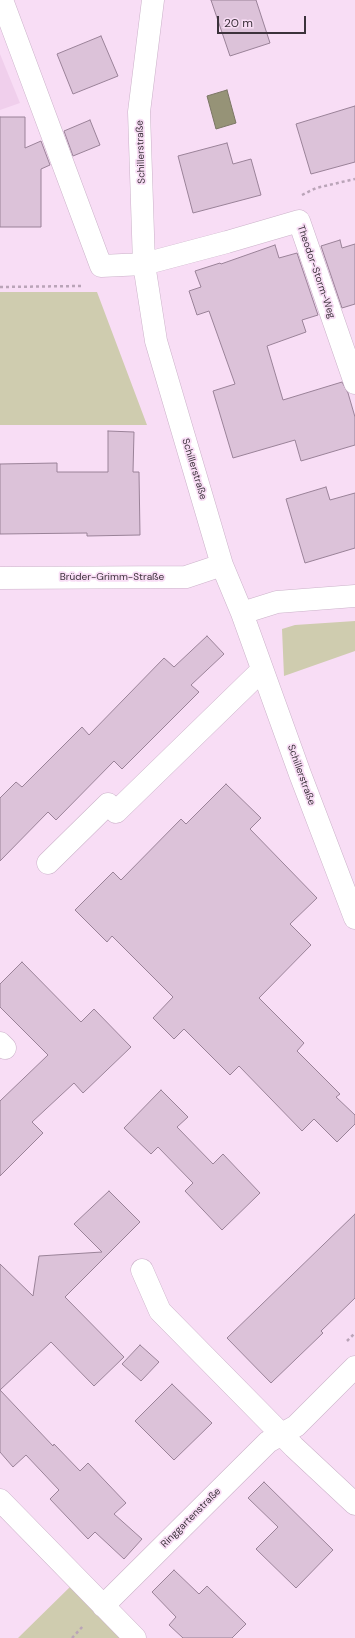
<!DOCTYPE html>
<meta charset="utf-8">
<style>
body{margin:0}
#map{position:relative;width:355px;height:1638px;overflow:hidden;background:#f8ddf5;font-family:"DM Sans",sans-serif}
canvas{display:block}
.scale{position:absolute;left:217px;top:16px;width:89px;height:18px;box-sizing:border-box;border:2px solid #3c323b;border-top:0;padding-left:5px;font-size:12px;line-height:14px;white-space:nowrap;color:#3c323b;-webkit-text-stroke:3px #f8ddf5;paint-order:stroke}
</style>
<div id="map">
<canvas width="355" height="1638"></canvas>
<div class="scale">20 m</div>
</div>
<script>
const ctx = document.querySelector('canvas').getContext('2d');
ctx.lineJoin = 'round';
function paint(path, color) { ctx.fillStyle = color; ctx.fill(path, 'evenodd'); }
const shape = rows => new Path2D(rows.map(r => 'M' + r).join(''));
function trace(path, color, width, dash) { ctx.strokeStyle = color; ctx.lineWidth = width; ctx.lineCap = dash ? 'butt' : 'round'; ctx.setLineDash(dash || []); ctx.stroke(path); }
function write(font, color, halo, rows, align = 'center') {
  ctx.font = font + ' "DM Sans",sans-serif'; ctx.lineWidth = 3.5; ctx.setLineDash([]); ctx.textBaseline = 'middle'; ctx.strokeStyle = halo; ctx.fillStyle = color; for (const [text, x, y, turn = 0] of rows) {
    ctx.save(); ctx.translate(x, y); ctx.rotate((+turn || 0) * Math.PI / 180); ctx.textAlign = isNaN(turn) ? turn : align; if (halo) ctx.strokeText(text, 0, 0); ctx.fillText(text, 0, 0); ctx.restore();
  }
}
paint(shape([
 [0,54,20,103,0,110]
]), '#f0cfec');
paint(shape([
 [0,292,97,292,147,425,0,425],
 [355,621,355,651,284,676,282,629,295,625],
 [74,1583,126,1638,18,1638]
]), '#cfccaf');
const water = shape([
 [227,90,236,123,216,129,207,96,227,90]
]);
paint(water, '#969377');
trace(water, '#7b7665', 1);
const building = shape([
 [211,0,256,0,270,43,230,56,211,0],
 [101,36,118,76,73,94,57,54,101,36],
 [355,106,355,162,311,174,296,124,355,106],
 [0,117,25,117,25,148,41,141,50,165,41,169,41,227,0,227,0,117],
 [90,120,100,145,73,156,64,131,90,120],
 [227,143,233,164,251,159,261,195,193,213,178,156,227,143],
 [340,240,342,248,355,244,355,304,342,308,321,246,340,240],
 [275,245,279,258,297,253,318,315,302,320,306,332,267,346,283,400,342,382,348,393,355,417,355,445,301,461,295,440,233,458,213,391,235,384,209,311,197,315,189,291,201,287,195,271,220,263,221,264,275,245],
 [108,431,134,432,133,472,139,472,140,535,87,536,87,533,0,534,0,464,57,463,57,472,108,472,108,431],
 [326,487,330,500,355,493,355,548,305,563,286,499,326,487],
 [207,636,224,654,191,685,199,692,122,769,114,761,56,820,48,812,0,861,0,798,16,782,22,787,82,727,89,735,164,658,174,667,207,636],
 [226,784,261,818,250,829,317,898,290,924,311,945,259,998,304,1043,297,1051,340,1094,336,1097,355,1115,355,1124,337,1142,314,1119,302,1131,239,1066,230,1075,184,1029,174,1039,153,1018,173,997,112,936,107,942,75,910,113,872,121,880,181,819,186,824,226,784],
 [22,962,81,1022,94,1009,131,1047,83,1093,74,1083,32,1122,43,1133,0,1176,0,1101,48,1055,0,1007,0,984,22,962],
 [161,1090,188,1117,177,1127,213,1164,223,1154,260,1193,222,1230,185,1191,193,1183,158,1147,151,1154,124,1128,161,1090],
 [109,1191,140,1222,65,1297,124,1357,94,1386,51,1342,0,1390,53,1446,54,1444,80,1471,88,1463,126,1503,114,1514,142,1539,124,1559,95,1532,88,1539,50,1499,59,1490,26,1455,13,1467,0,1452,0,1264,33,1296,39,1256,102,1252,74,1224,109,1191],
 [355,1214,355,1298,321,1331,323,1333,271,1383,227,1338,355,1214],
 [140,1345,159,1362,141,1381,122,1364,140,1345],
 [172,1384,212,1423,174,1460,135,1421,172,1384],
 [264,1482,333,1550,296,1588,256,1549,278,1527,248,1498,264,1482],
 [174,1570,199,1594,207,1586,246,1624,232,1638,183,1638,169,1625,176,1617,152,1592,174,1570]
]);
paint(building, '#dcc2d9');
trace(building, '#9a8298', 1);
const minor = shape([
 [2,0,101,266,144,264,227,242,299,221,355,383],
 [153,0,139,112,144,264,156,341,222,565,242,613,300,774,355,918],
 [0,578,186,577,222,565],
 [242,613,277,602,355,596],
 [48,863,108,804,116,812,262,670],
 [0,1043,5,1048],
 [142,1270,160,1311,294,1447,355,1504],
 [0,1500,135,1638],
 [103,1606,268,1442,296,1426,355,1367]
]);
trace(minor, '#cbb2c9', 23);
trace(shape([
 [302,195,316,188,355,179],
 [0,287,81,286,82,285],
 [347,1341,355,1333],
 [72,1638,84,1625]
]), '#baa4b8', 2.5, [3, 3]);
trace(minor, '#fff', 22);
write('10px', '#3c323b', '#f8ddf5', [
 ["Schillerstraße",141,152,-92],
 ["Theodor-Storm-Weg",316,272,71],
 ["Schillerstraße",194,469,73],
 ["Brüder-Grimm-Straße",112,577],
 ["Schillerstraße",301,775,70],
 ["Ringgartenstraße",191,1518,-45]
]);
</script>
